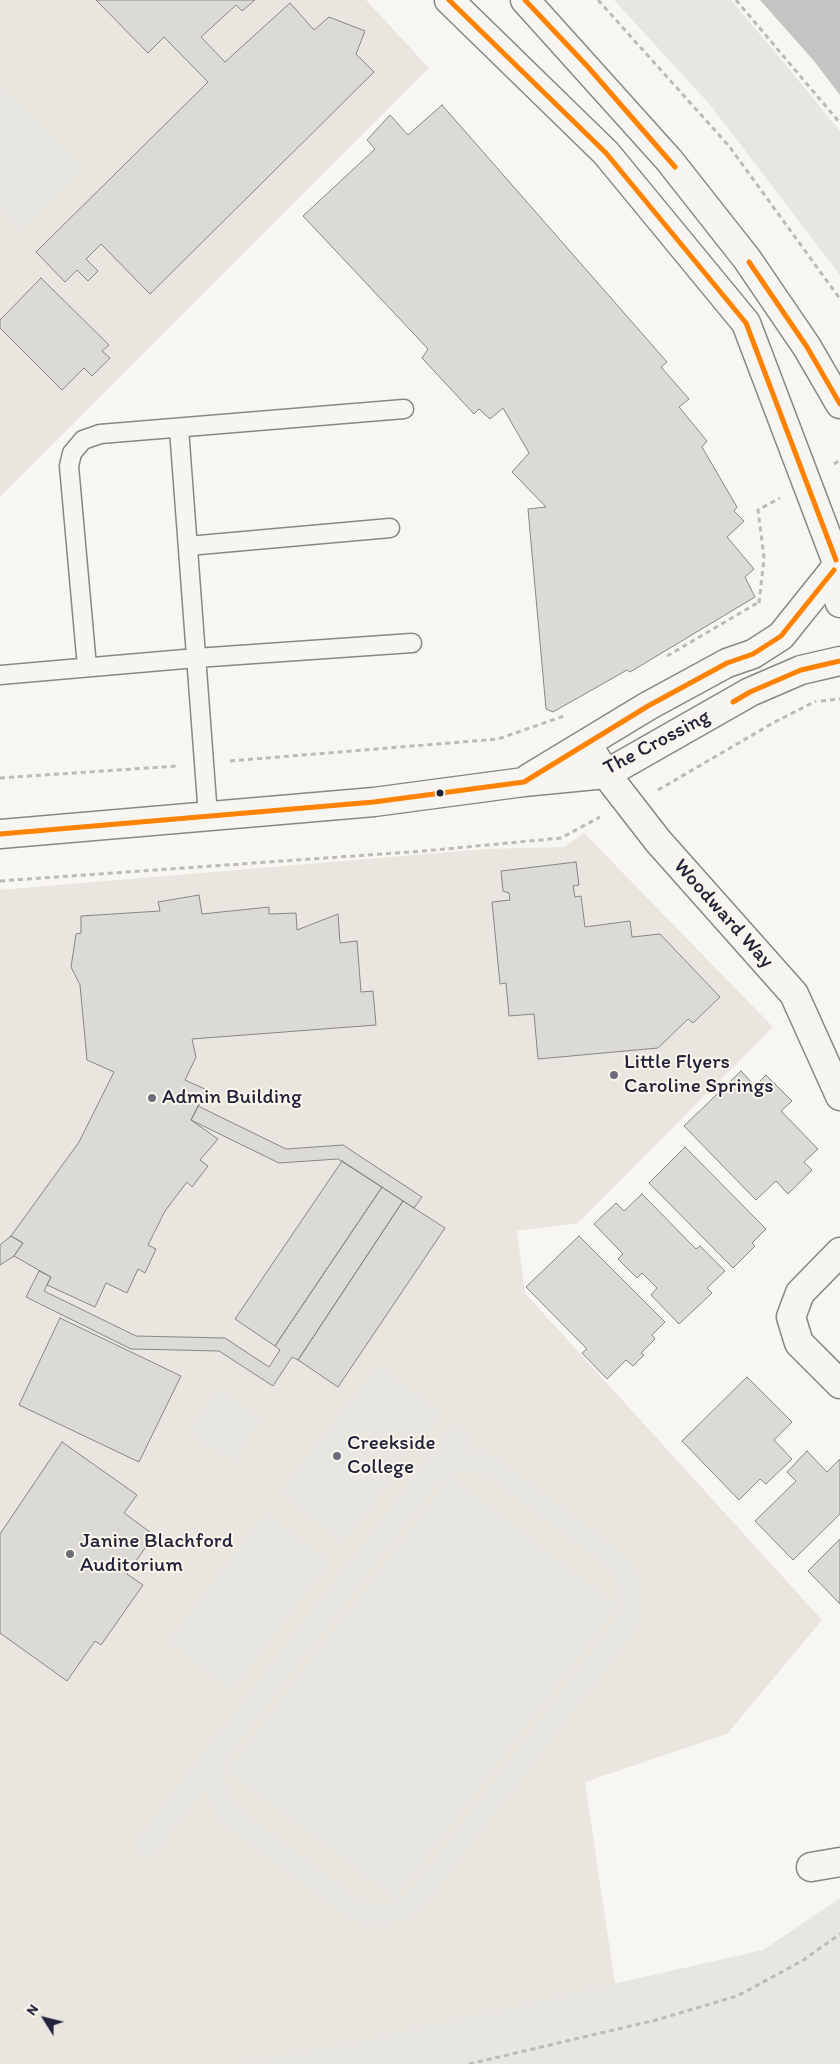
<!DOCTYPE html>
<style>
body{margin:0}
#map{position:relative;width:840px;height:2064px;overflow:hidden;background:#f8f6f0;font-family:Itim,sans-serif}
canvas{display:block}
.north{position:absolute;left:20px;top:1994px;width:50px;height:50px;-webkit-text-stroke:4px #fbf7ec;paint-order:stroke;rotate:306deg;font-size:14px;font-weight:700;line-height:20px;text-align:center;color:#22223b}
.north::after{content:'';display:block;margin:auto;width:18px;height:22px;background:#22223b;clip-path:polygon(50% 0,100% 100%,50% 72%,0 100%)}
</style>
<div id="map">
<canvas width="840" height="2064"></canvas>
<div class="north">N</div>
</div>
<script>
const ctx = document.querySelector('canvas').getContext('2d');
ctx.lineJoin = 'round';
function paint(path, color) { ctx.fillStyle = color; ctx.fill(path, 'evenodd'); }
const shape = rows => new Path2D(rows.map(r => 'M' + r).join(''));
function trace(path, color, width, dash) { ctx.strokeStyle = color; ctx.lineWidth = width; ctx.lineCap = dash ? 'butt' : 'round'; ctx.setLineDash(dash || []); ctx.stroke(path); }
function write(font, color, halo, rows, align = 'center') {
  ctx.font = font + ' Itim,sans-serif'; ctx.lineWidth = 4; ctx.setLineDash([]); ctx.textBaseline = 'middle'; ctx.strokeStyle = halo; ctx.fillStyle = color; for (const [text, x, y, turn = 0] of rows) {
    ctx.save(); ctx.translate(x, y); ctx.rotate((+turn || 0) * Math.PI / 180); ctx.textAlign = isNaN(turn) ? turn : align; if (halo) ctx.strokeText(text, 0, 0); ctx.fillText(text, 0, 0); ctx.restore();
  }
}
paint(shape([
 [0,0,366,0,429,68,0,497],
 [584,833,773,1027,578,1223,517,1231,525,1293,822,1620,727,1734,585,1782,615,1984,335,2047,230,2064,0,2064,0,890,485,849,564,847]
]), '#e9e6e0');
paint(shape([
 [614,0,731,0,780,58,840,131,840,275,711,106],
 [0,87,83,167,24,229,0,206],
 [378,1366,441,1414,344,1541,281,1493],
 [217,1389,261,1417,234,1461,190,1433],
 [455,1425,471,1437,460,1452,483,1453,498,1459,620,1552,632,1566,639,1582,641,1599,639,1617,633,1633,429,1898,418,1910,405,1919,384,1923,364,1922,346,1915,226,1824,215,1810,205,1786,150,1859,133,1847],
 [470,1470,489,1475,607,1565,621,1589,619,1616,416,1885,404,1896,387,1903,368,1903,355,1898,239,1809,229,1797,224,1782,226,1766,232,1750,437,1483,453,1472],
 [451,1478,617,1606,395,1897,228,1770],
 [266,1514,329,1562,232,1689,169,1641],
 [840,1898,840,2064,230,2064,335,2047,763,1950]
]), '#e8e6e0');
paint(shape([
 [760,0,840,0,840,95,814,61]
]), '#c6c4c3');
const building = shape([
 [96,0,255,0,242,11,236,5,201,37,225,62,290,3,314,30,329,17,365,31,356,54,374,72,150,294,101,244,86,259,98,271,88,281,77,270,65,282,36,252,208,82,164,37,148,53,96,0],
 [442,105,667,362,661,367,689,399,679,407,707,441,702,447,737,507,734,511,744,521,727,537,754,569,745,577,755,597,630,672,627,670,553,712,546,709,528,509,546,507,512,472,529,453,503,408,490,419,479,409,474,414,422,358,428,349,303,216,375,149,367,140,390,115,408,135,442,105],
 [41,278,109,345,102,351,110,358,92,376,84,368,62,390,0,328,0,320,41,278],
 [576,862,579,885,573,886,575,897,581,896,585,927,630,921,632,937,660,934,720,997,693,1023,688,1019,658,1048,538,1059,534,1014,509,1016,506,983,500,984,492,902,510,900,509,893,503,891,501,871,576,862],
 [199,895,202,914,269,907,269,914,296,913,297,930,338,914,340,943,357,941,361,992,373,991,376,1025,192,1039,196,1057,185,1080,207,1090,191,1120,218,1139,200,1160,208,1166,192,1187,187,1182,165,1211,148,1245,156,1249,145,1273,138,1269,127,1293,106,1283,95,1307,47,1285,51,1277,14,1256,23,1243,11,1236,79,1142,114,1072,87,1060,80,985,71,967,76,934,81,933,81,916,160,911,158,902,199,895],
 [741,1071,755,1086,766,1075,792,1101,781,1111,818,1149,804,1162,812,1170,788,1194,776,1181,756,1200,684,1126,741,1071],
 [198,1106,286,1149,343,1145,422,1197,414,1208,338,1159,279,1163,191,1120,198,1106],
 [685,1147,766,1229,752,1243,755,1246,733,1268,649,1183,685,1147],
 [342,1161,382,1187,275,1346,235,1319,342,1161],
 [382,1187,403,1201,298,1360,292,1357,273,1386,219,1351,131,1349,26,1297,39,1271,51,1277,44,1291,136,1336,225,1338,269,1367,280,1350,275,1346,382,1187],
 [642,1194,696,1249,700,1246,725,1271,707,1288,712,1293,679,1324,651,1295,657,1288,642,1273,637,1278,618,1259,623,1254,594,1224,616,1203,624,1211,642,1194],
 [403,1201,445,1228,338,1387,298,1360,403,1201],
 [11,1236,23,1243,14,1256,0,1265,0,1245,11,1236],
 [579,1236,665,1322,652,1335,655,1339,641,1353,644,1355,633,1366,626,1360,607,1379,582,1353,587,1349,526,1287,579,1236],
 [60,1318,181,1376,139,1462,19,1405,60,1318],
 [747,1377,792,1422,774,1440,792,1459,766,1484,760,1479,739,1500,682,1441,747,1377],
 [62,1442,137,1495,124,1513,154,1535,127,1574,143,1585,101,1645,95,1641,67,1681,0,1633,0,1534,62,1442],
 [807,1451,827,1472,840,1459,840,1514,793,1560,755,1521,796,1481,787,1472,807,1451],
 [840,1539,840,1604,808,1571,840,1539]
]);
paint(building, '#dbdad7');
trace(building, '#878688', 1);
const service = shape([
 [179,429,208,816],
 [188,546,390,528],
 [87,667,69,466,72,453,83,440,100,434,404,409],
 [0,675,196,658,412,643]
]);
const minor = shape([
 [587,744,606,774,658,841,794,994,840,1096],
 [529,778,648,706,727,663,753,654,781,636,834,570],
 [0,834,374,802,524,782,606,774,750,692,801,670,840,661],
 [840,1252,800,1293,791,1317,799,1343,840,1384],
 [811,1867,840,1862]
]);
const secondary = shape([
 [449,0,606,153,746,323,836,560],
 [525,0,669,160,747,259,807,347,840,404],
 [840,547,834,570,837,594,840,603]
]);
trace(service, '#878688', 21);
trace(minor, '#878688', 31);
trace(secondary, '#878688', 31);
trace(shape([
 [598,0,729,146,840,299],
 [736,0,840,123],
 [834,464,840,460],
 [759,603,764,558,758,510,780,498],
 [667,656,759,602],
 [821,701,840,699],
 [230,761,498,739,564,716],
 [0,778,177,766],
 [658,790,773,723,816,701],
 [0,881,424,851,561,838,600,817],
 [469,2064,656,2020,737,1996,802,1961,840,1934]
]), '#bcbab9', 3, [5, 4]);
trace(service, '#f6f5f1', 18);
trace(minor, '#f6f5f1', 28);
trace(secondary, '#f6f5f1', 28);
trace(shape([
 [449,0,606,153,746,323,836,560],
 [525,0,588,67,675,167],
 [749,262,807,347,840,404],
 [733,702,750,692,801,670,840,661],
 [0,834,374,802,524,782,648,706,727,663,753,654,781,636,834,570]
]), '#ff8200', 5);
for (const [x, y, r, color] of [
 [440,793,4.5,"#22223b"],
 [614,1075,5,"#6d6c7a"],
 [152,1098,5,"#6d6c7a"],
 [337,1456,5,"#6d6c7a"],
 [70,1554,5,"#6d6c7a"]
]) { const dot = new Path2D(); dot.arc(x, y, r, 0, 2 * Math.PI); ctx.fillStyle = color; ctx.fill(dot); trace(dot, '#fbf7ec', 2); }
write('21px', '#22223b', '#fbf7ec', [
 ["The Crossing",657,743,-28],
 ["Woodward Way",723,914,48]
]);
write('21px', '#22223b', '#fbf7ec', [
 ["Little Flyers",624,1063],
 ["Caroline Springs",624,1087],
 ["Admin Building",162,1098],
 ["Creekside",347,1444],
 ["College",347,1468],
 ["Janine Blachford",80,1542],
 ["Auditorium",80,1566]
], 'left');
</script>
